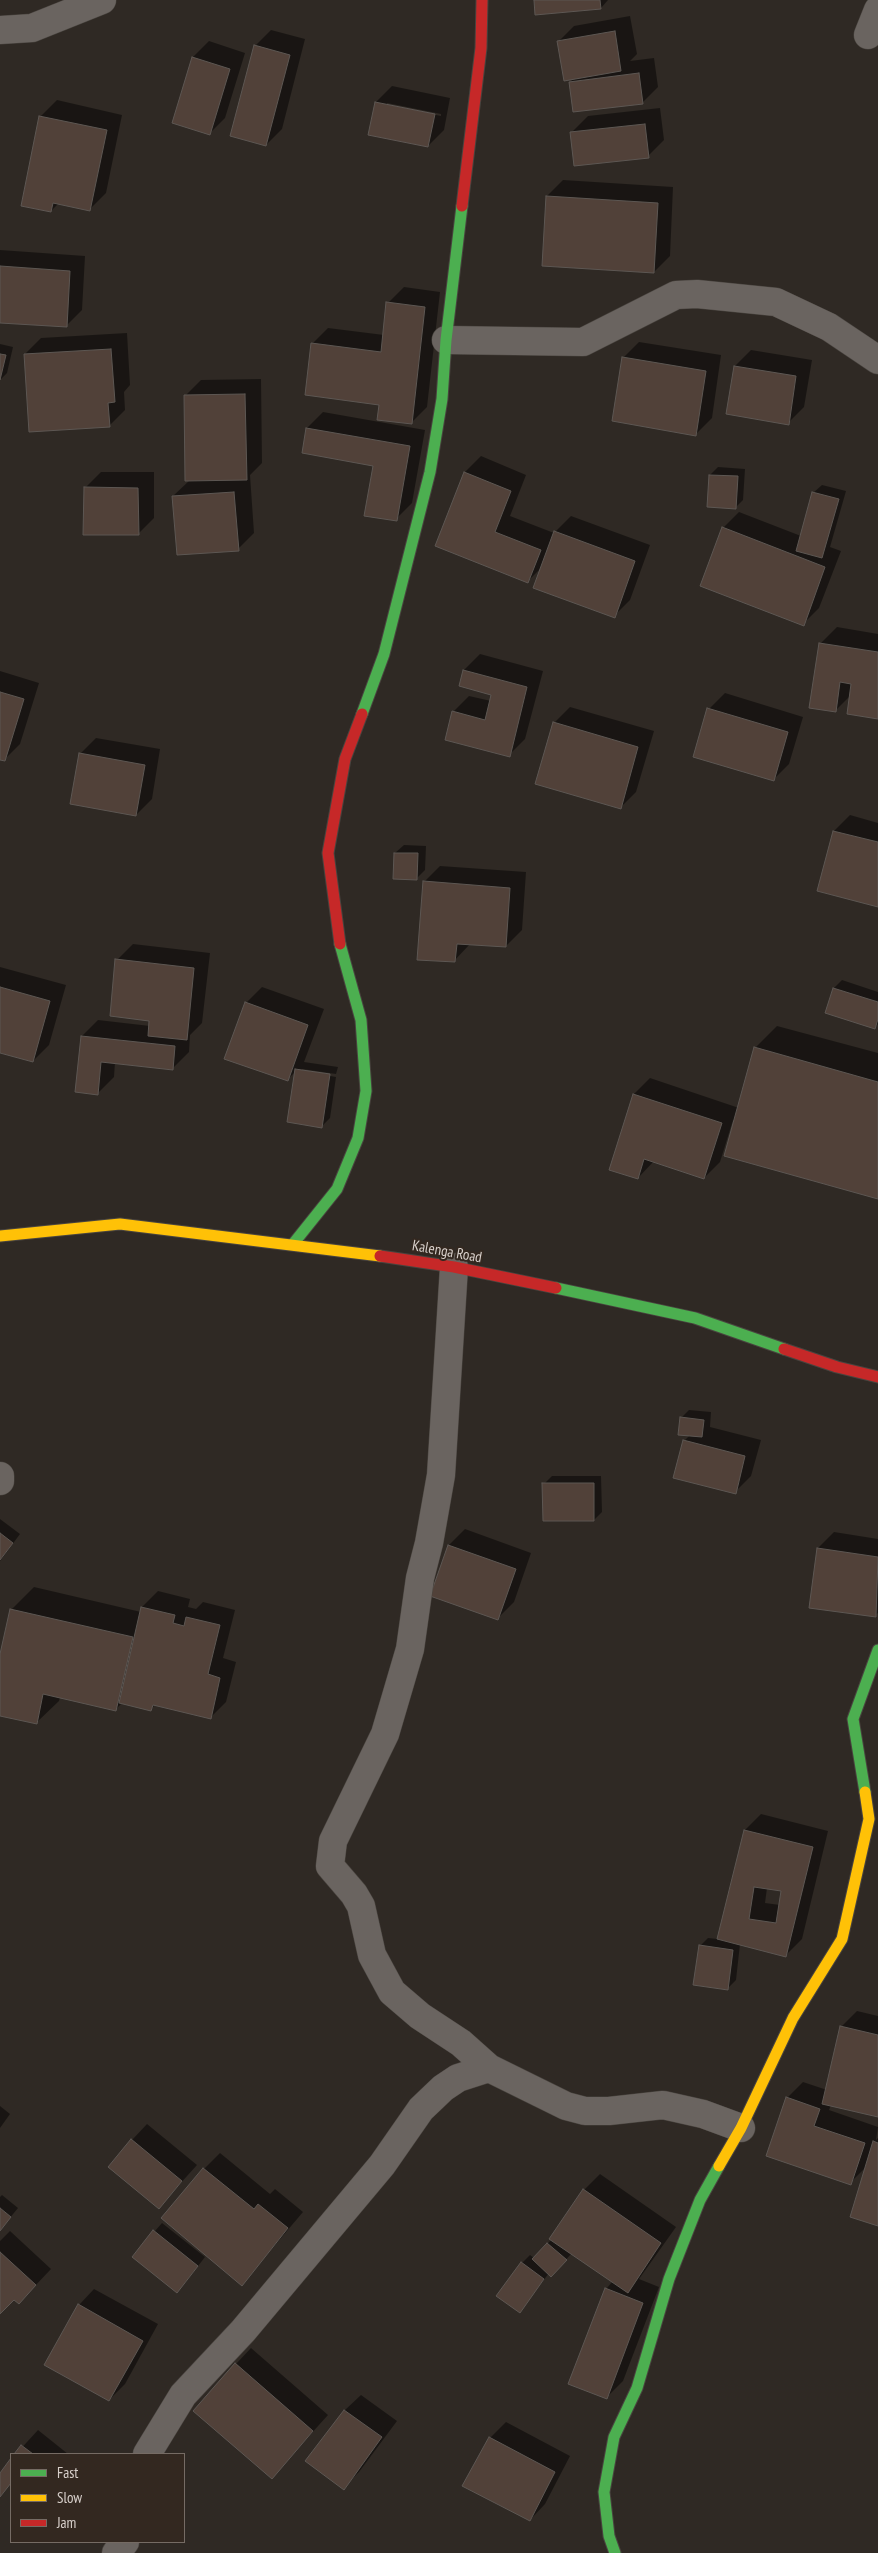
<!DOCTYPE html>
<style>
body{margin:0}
#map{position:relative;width:878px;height:2553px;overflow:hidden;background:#2f2924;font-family:"PT Sans Narrow",sans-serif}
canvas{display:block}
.legend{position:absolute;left:10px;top:2453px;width:175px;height:90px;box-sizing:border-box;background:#332820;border:1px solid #756b64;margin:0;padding:6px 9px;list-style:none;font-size:15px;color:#d8d0cb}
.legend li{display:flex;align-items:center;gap:10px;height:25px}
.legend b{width:25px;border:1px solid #756b64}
</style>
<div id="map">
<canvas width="878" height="2553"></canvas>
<ul class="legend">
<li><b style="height:6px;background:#4caf50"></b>Fast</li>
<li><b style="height:6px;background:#ffc107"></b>Slow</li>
<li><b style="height:6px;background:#c62828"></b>Jam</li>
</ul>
</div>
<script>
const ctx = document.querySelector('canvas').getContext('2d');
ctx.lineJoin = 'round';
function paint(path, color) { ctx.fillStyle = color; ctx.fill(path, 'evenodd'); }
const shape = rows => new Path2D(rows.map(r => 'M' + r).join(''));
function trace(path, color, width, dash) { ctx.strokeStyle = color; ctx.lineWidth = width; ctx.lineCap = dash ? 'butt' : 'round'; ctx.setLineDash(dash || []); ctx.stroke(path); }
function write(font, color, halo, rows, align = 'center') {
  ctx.font = font + ' "PT Sans Narrow",sans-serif'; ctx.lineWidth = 4; ctx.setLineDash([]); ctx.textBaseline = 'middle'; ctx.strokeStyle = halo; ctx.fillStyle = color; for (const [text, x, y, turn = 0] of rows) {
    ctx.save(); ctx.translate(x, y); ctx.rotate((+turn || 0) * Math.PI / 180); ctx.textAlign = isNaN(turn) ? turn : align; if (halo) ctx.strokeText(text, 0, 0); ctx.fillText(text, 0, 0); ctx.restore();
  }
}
paint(shape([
 [535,0,608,0,601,8],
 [630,16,637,54,630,61,654,58,658,87,642,103,570,82,574,78,558,42,574,26],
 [271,30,305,39,282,129,266,145,255,46],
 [209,41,245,53,225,118,209,134,174,122,193,57],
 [392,86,450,98,444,130,428,146,370,134,376,102],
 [387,103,441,114,441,116,387,105],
 [57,100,122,115,106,193,90,209,59,203,51,211,41,116],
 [660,108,664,140,648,156,572,132,588,116],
 [563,180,673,187,670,256,654,272,547,196],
 [0,250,85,256,82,310,66,326,0,322],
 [404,287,440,292,427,407,411,423,380,403,312,344,328,328,384,335,388,303],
 [127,333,130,385,124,392,125,410,109,426,25,354,41,338],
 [639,342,721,355,712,418,696,434,623,358],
 [0,344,13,347,7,373,0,380],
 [751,350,812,360,804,407,788,423,727,413,735,366],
 [261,379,262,463,250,475,254,533,238,549,173,496,190,480,185,396,201,380],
 [323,412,425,430,412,503,396,519,374,465,307,428],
 [481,456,526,475,510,516,554,533,571,516,650,545,630,600,614,616,542,567,527,582,436,545,465,472],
 [718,467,745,469,743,500,735,508,710,475],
 [101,472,154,472,154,518,138,534,85,488],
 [822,485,846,491,830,547,841,551,819,608,803,624,723,528,739,512,801,536,813,493],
 [837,627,878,634,878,718,851,695,835,711,821,643],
 [480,654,543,671,525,739,509,755,453,712,469,696,491,701,493,694,460,685,464,670],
 [0,671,39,683,20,744,4,760,0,758],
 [725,693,803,717,789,764,773,780,709,709],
 [570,707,654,731,636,792,620,808,554,723],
 [96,738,160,749,152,799,136,815,80,754],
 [850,815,878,823,878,906,834,831],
 [404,845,426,846,425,870,417,878,395,853],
 [440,866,526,872,522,930,506,946,470,944,454,961,424,882],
 [133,944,210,953,202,1023,190,1035,189,1052,173,1068,115,1062,114,1077,98,1093,82,1036,98,1020,150,1026,151,1020,117,960],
 [0,967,66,985,49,1045,33,1061,0,1052],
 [842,980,878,992,878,1024,875,1027,834,988],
 [262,987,324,1009,304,1062,338,1067,336,1074,302,1069,302,1071,336,1077,330,1118,321,1127,296,1071,287,1080,246,1003],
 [777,1026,878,1053,878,1198,733,1120,720,1162,704,1178,654,1161,638,1178,611,1169,634,1094,650,1078,739,1108,755,1048],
 [689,1410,711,1412,710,1427,761,1440,751,1476,735,1492,684,1441,690,1435,681,1418],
 [552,1476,601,1476,602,1512,594,1520,544,1484],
 [0,1519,20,1534,0,1561],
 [465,1529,531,1553,514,1602,498,1618,432,1595,449,1545],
 [834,1532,878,1539,878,1613,875,1615,818,1548],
 [34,1587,141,1612,142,1607,158,1591,190,1599,188,1607,196,1609,203,1602,235,1610,223,1658,236,1662,226,1702,210,1718,156,1704,151,1709,123,1702,116,1709,60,1697,59,1701,36,1723,0,1715,0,1660,12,1609],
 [761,1814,828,1831,802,1939,786,1955,740,1944,736,1980,727,1989,700,1946,708,1938,718,1939,745,1830],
 [767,1888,782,1890,780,1905,765,1903],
 [857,2011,878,2016,878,2116,831,2105,829,2110,878,2127,876,2140,878,2138,878,2225,866,2167,850,2183,787,2098,803,2082,827,2090,841,2027],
 [0,2106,10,2114,0,2128],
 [147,2124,197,2165,159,2207,132,2140],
 [220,2153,270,2194,275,2189,303,2212,242,2284,204,2169],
 [600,2174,676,2227,639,2279,659,2287,623,2381,607,2397,606,2289,613,2281,572,2253,559,2267,549,2273,520,2311,522,2263,530,2255,534,2258,552,2239,584,2190],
 [2,2195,18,2208,0,2230,0,2197],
 [162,2223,205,2257,185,2283,133,2256],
 [10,2231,51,2269,34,2287,14,2298,0,2313,0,2241],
 [94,2289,158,2324,125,2384,109,2400,79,2305],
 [251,2348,328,2415,272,2477,236,2364],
 [361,2395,397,2421,359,2472,343,2488,307,2461,345,2410],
 [506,2422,570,2456,545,2504,530,2520,490,2438],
 [38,2430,68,2454,16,2454]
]), '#0007');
const building = shape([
 [534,0,600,0,601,9,535,15,534,0],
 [615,31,621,71,564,81,557,41,615,31],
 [254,45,290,55,266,146,230,136,254,45],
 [192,57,230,69,210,135,172,123,192,57],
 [639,73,643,104,573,112,569,82,639,73],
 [375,102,435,114,428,147,368,135,375,102],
 [39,116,107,130,90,211,53,203,51,212,21,206,39,116],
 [645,124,649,158,574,166,570,132,645,124],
 [546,196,658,203,654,273,542,266,546,196],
 [0,266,70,271,67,327,0,323,0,266],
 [386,302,425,307,412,424,377,420,379,405,305,395,311,343,381,352,386,302],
 [111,349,115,402,108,403,110,427,29,432,24,354,111,349],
 [0,354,6,355,0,380,0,354],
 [622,357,706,371,696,436,612,421,622,357],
 [734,366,796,376,789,425,726,414,734,366],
 [245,394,247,480,185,481,184,395,245,394],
 [306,428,410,446,397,521,364,516,373,466,302,453,306,428],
 [464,472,511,491,495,532,541,550,528,583,435,546,464,472],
 [709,475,738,476,736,509,707,507,709,475],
 [84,487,138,488,139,535,83,535,84,487],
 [234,492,239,551,177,555,172,496,234,492],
 [812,492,839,499,822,558,796,551,812,492],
 [722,527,825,567,804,626,700,586,722,527],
 [554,531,635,561,615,618,533,588,554,531],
 [819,643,878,652,878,719,847,714,851,684,840,682,836,712,809,708,819,643],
 [463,670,527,687,510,757,445,740,452,711,485,720,491,695,459,686,463,670],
 [0,692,24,699,5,761,0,760,0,692],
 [707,708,788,732,774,781,693,757,707,708],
 [553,722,638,747,621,809,535,784,553,722],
 [79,753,145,765,136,816,70,804,79,753],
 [833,831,878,842,878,907,817,891,833,831],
 [394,853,418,853,417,880,393,879,394,853],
 [423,881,510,888,506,947,457,944,455,962,417,960,423,881],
 [115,959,194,968,187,1040,148,1036,149,1021,110,1016,115,959],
 [0,987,50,1001,33,1062,0,1053,0,987],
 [833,988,878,1002,878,1019,875,1029,825,1013,833,988],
 [245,1002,308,1025,288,1081,224,1059,245,1002],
 [81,1036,175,1046,173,1070,101,1062,98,1095,75,1092,81,1036],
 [754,1047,878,1082,878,1199,724,1156,754,1047],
 [295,1069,330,1074,322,1128,287,1122,295,1069],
 [633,1094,722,1123,704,1179,644,1159,638,1179,609,1170,633,1094],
 [680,1417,704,1420,702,1437,678,1435,680,1417],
 [683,1440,745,1456,736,1494,673,1478,683,1440],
 [542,1483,594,1483,594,1521,543,1521,542,1483],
 [0,1533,13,1543,0,1560,0,1533],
 [448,1545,516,1569,498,1620,430,1596,448,1545],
 [817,1548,878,1557,876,1617,809,1608,817,1548],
 [141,1607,175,1615,173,1623,184,1626,186,1617,220,1625,208,1674,220,1678,211,1719,153,1705,151,1711,119,1703,141,1607],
 [10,1609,133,1637,116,1711,43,1694,37,1724,0,1716,0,1654,10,1609],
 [744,1830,813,1847,786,1957,717,1939,744,1830],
 [754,1887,781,1891,776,1923,749,1919,754,1887],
 [699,1945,733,1950,728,1990,693,1985,699,1945],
 [840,2026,878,2035,878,2117,822,2104,840,2026],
 [786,2097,820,2109,814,2126,865,2143,851,2185,766,2156,786,2097],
 [131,2139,182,2181,159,2209,108,2167,131,2139],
 [873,2141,878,2143,878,2226,850,2217,873,2141],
 [203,2168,254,2209,258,2204,288,2228,242,2286,161,2218,203,2168],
 [583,2189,661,2243,628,2293,549,2239,583,2189],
 [0,2208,11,2217,0,2231,0,2208],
 [153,2230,198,2266,177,2293,132,2257,153,2230],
 [547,2243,567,2260,551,2277,532,2259,547,2243],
 [0,2252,36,2285,19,2304,14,2300,0,2314,0,2252],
 [521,2262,544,2279,520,2313,496,2296,521,2262],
 [605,2288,643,2303,607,2399,568,2384,605,2288],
 [78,2304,143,2341,109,2401,44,2365,78,2304],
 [235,2363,313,2431,272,2479,193,2411,235,2363],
 [344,2410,382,2437,344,2490,305,2461,344,2410],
 [489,2437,555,2472,530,2521,462,2486,489,2437],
 [21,2445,33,2454,14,2454,21,2445],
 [11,2458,11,2483,0,2497,0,2473,11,2458]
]);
paint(building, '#514139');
trace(building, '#5d5753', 1);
const street = shape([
 [0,30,32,28,102,0],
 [868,35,878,10],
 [446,340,583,342,676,295,697,294,776,302,829,327,878,360],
 [454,1267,441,1475,429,1543,420,1578,410,1649,385,1734,333,1841,330,1866,354,1894,361,1906,372,1955,392,1992,420,2016,461,2043,489,2068],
 [0,1476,0,1481],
 [147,2454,183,2395,243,2331,382,2165,421,2109,443,2088,458,2078,489,2068,566,2106,585,2111,609,2111,663,2105,703,2114,741,2128],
 [116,2553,125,2542]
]);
const fast = shape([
 [362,714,384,654,430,472,442,399,446,340,462,206],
 [293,1244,337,1189,358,1138,366,1091,361,1020,340,944],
 [556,1288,695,1318,784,1349],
 [865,1792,853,1719,878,1650],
 [615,2553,609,2536,604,2492,614,2437,637,2388,669,2279,700,2200,719,2166]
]);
const slow = shape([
 [0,1236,120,1224,380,1256],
 [719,2166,741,2128,793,2018,842,1939,869,1819,865,1792]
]);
const jam = shape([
 [462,206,481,48,482,0],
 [340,944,328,853,345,759,362,714],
 [380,1256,454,1267,556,1288],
 [784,1349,837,1367,878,1377]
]);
trace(street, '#49443f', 29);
trace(fast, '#49443f', 13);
trace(slow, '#49443f', 13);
trace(jam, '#49443f', 13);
trace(street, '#6a6460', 28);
trace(fast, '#4caf50', 11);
trace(slow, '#ffc107', 11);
trace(jam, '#c62828', 11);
write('15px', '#d8d0cb', '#332820', [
 ["Kalenga Road",447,1252,10]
]);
</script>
